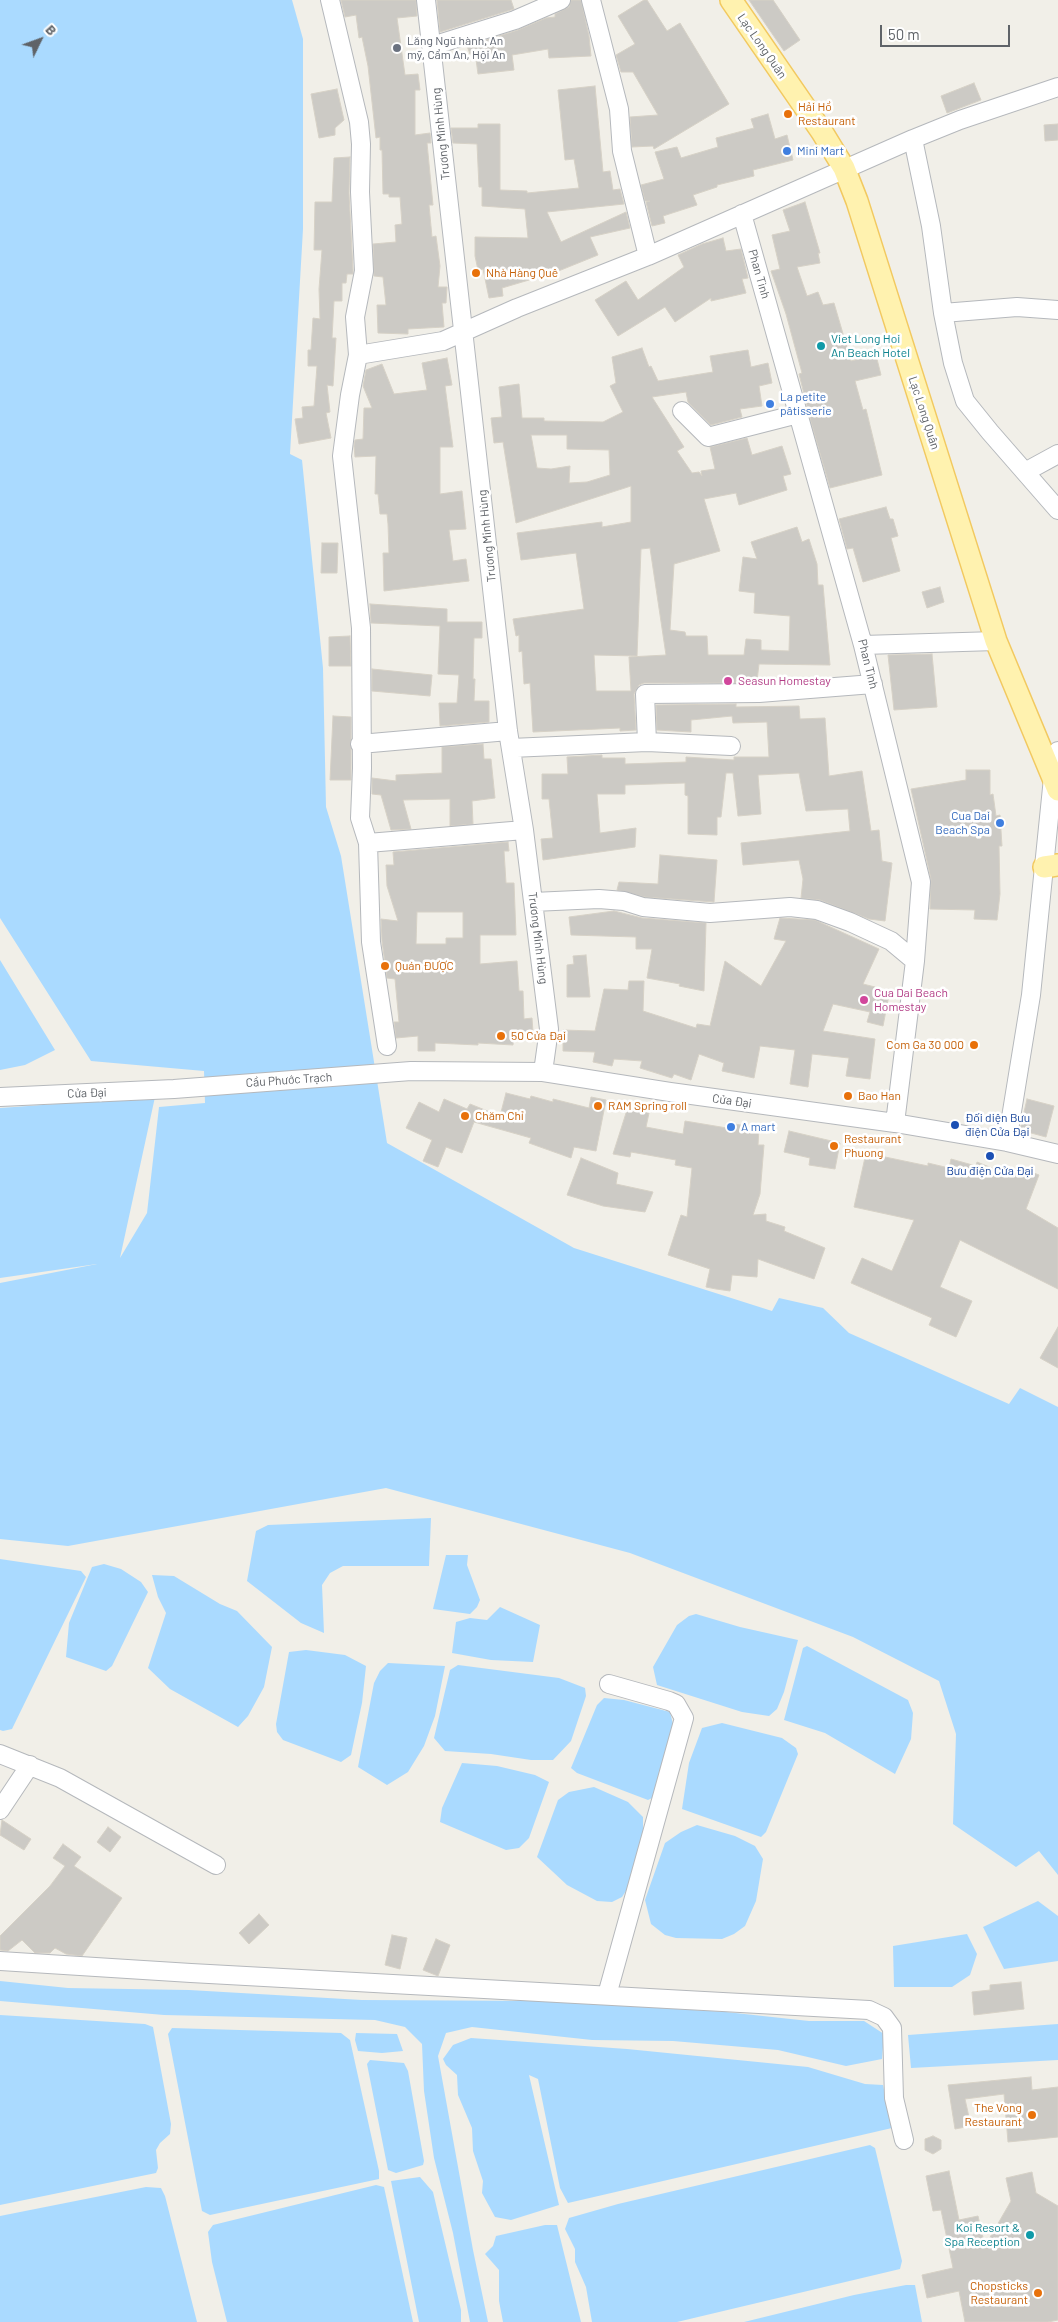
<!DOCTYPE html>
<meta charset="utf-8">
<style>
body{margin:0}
#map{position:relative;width:1058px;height:2322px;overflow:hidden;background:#f1efe8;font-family:Barlow,sans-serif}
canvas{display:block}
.north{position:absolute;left:15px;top:15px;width:50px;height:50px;-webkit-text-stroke:4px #fff;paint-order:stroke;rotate:48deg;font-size:14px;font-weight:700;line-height:20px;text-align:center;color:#5f6368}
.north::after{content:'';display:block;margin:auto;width:18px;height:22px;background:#5f6368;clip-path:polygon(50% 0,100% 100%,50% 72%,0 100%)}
.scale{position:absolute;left:880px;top:25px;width:130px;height:22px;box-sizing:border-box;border:2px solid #5f6368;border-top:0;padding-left:6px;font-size:15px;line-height:18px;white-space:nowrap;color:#5f6368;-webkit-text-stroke:4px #fff;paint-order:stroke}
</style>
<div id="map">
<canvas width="1058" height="2322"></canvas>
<div class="north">B</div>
<div class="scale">50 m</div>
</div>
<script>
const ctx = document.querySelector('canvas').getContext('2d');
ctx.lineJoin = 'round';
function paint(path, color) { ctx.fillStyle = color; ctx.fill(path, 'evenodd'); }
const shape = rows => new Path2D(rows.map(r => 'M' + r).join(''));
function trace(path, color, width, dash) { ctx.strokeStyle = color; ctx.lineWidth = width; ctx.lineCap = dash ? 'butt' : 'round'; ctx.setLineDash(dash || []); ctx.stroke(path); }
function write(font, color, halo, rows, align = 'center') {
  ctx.font = font + ' Barlow,sans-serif'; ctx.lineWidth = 5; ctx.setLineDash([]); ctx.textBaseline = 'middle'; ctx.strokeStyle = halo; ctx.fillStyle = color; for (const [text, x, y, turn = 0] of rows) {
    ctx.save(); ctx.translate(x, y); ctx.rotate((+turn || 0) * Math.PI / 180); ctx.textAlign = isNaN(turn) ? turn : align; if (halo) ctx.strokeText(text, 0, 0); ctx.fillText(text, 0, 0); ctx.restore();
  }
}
paint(shape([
 [0,0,292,0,303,39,303,229,290,454,302,460,323,668,326,807,341,856,387,1143,574,1248,772,1311,779,1298,823,1308,849,1333,1009,1404,1020,1388,1058,1407,1058,1875,1039,1851,1016,1867,953,1824,956,1734,939,1681,853,1637,630,1553,386,1488,68,1546,0,1539,0,1283,97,1264,0,1278,0,1108,155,1097,120,1258,147,1213,159,1107,205,1103,204,1071,91,1061,0,918],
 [0,960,55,1050,25,1065,0,1070],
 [431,1518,429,1566,343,1566,330,1573,322,1585,324,1633,301,1623,247,1581,256,1531,268,1525],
 [446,1555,468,1555,467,1565,480,1600,477,1607,470,1614,433,1609],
 [0,1559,81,1571,86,1577,12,1729,3,1731,0,1730],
 [104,1564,121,1569,141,1582,148,1592,112,1666,106,1671,66,1657,69,1623,92,1567],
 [152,1575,174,1576,220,1604,237,1611,272,1647,264,1687,248,1716,238,1727,170,1689,148,1668,166,1613,158,1597],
 [500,1607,540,1625,533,1662,491,1660,452,1653,456,1622,470,1618,487,1620],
 [696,1614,740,1627,798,1640,784,1692,777,1709,769,1716,742,1712,657,1685,653,1667,677,1625,689,1616],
 [807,1646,908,1700,913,1713,911,1739,895,1774,825,1733,784,1720,803,1648],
 [306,1650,345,1655,366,1666,362,1703,351,1755,341,1762,283,1740,277,1732,276,1724,289,1652],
 [388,1663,445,1666,435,1716,424,1746,408,1772,387,1785,358,1767,374,1683,380,1671],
 [458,1665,559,1678,585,1688,586,1696,571,1741,553,1760,531,1760,491,1754,445,1751,434,1738,450,1670],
 [604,1698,624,1700,670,1712,673,1724,652,1798,648,1800,577,1773,571,1768,597,1705],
 [722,1723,782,1738,796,1748,798,1754,766,1832,761,1837,682,1809,689,1763,702,1728],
 [462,1763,497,1766,535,1775,549,1782,529,1838,519,1848,506,1850,440,1822,442,1808],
 [594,1787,628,1802,643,1817,643,1839,635,1877,622,1897,612,1902,597,1901,567,1885,537,1857,558,1800,569,1792],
 [697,1825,735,1836,755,1846,763,1859,756,1901,745,1926,734,1934,722,1939,676,1938,665,1935,651,1924,645,1900,665,1843,681,1832],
 [1038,1901,1058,1916,1058,1961,1004,1969,983,1927],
 [967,1934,977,1954,970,1975,952,1987,894,1987,893,1946],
 [0,1981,68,1988,189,1990,362,2000,544,2001,726,2012,809,2021,864,2021,884,2034,882,2059,846,2066,778,2050,673,2041,592,2040,472,2027,446,2033,438,2056,473,2250,488,2322,470,2322,453,2233,434,2158,424,2091,422,2044,405,2027,375,2020,164,2015,0,2001],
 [0,2015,145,2024,153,2027,171,2124,170,2134,160,2143,156,2150,158,2168,156,2173,0,2205],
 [1058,2024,1058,2060,911,2068,908,2035],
 [172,2028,341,2033,350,2040,379,2171,379,2179,210,2215,202,2211,168,2034],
 [356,2033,397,2034,403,2051,382,2053,358,2051,355,2040],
 [471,2038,627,2049,808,2067,865,2084,883,2085,892,2128,568,2203,560,2188,538,2079,529,2075,559,2205,511,2220,495,2217,482,2193,483,2181,473,2151,472,2128,458,2095,457,2075,446,2065,443,2059,453,2045],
 [370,2060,404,2063,408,2071,424,2161,423,2165,396,2173,388,2170,367,2064],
 [870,2145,875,2148,902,2261,900,2269,677,2322,592,2322,586,2287,575,2262,575,2249,565,2229,569,2218,618,2204],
 [420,2177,433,2192,461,2310,461,2322,419,2322,391,2181],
 [376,2185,384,2187,413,2322,227,2322,212,2262,208,2232,213,2225],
 [146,2187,161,2188,165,2196,197,2322,0,2322,0,2216],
 [545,2225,557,2225,581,2322,503,2322,499,2301,499,2270,485,2254,493,2246,496,2236],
 [906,2285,915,2285,922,2322,744,2322,854,2295]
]), '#aadaff');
const building = shape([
 [341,0,416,0,417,16,397,18,405,75,418,74,420,90,415,90,415,135,430,133,431,143,427,143,433,205,429,205,432,237,436,236,440,266,438,287,447,287,446,303,442,303,444,327,408,329,408,334,378,333,377,305,386,305,383,277,374,276,373,244,396,242,395,225,402,224,400,197,389,197,389,194,383,194,382,150,380,150,380,137,376,138,368,66,362,37,359,38,356,15,345,17,341,0],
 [437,0,511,0,514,9,440,32,437,0],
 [571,0,581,0,589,36,591,56,549,58,548,49,512,55,514,70,478,74,475,52,470,54,467,46,518,30,546,18,555,17,555,14,569,7,571,0],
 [644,0,647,0,667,31,680,23,729,104,654,149,653,146,632,147,630,117,658,115,633,72,621,72,616,55,635,44,618,16,644,0],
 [749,0,773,0,800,40,784,51,749,0],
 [974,83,981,100,947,113,941,96,974,83],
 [595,86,603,172,610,171,613,190,620,189,624,204,547,212,561,242,626,212,630,228,590,237,598,255,556,272,502,288,503,296,489,298,483,269,478,270,475,256,475,237,528,238,525,209,482,206,482,187,479,187,477,144,453,143,451,128,478,128,478,124,500,124,500,190,527,191,527,193,579,188,574,159,565,160,558,90,595,86],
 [337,89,344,120,335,128,335,135,319,138,311,94,337,89],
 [768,114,775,139,787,135,793,160,753,170,754,176,717,185,717,187,693,195,697,205,663,216,665,223,652,226,646,202,650,201,645,201,641,185,664,179,655,152,677,147,681,158,718,147,716,138,754,128,751,119,768,114],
 [1058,124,1058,140,1045,141,1044,125,1058,124],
 [350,157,349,193,353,270,353,274,347,274,346,283,342,283,342,301,334,301,332,338,336,338,333,386,327,385,330,412,326,413,331,438,299,444,295,419,303,418,302,407,314,406,317,366,308,366,308,350,311,350,313,318,320,319,319,289,322,250,314,250,315,202,332,202,334,158,350,157],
 [805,202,820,253,818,253,820,263,797,267,807,296,818,292,823,305,834,303,851,361,876,355,881,375,855,381,863,410,866,409,882,475,830,488,811,422,799,374,802,373,786,314,771,271,780,269,772,235,790,231,783,210,805,202],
 [723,238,726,251,741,249,748,278,742,279,746,293,711,301,711,298,675,322,665,307,618,336,595,300,626,281,638,300,684,267,678,255,702,244,723,238],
 [642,348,649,367,651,366,658,381,713,372,710,356,748,350,751,367,768,363,772,383,759,386,762,406,740,409,742,417,711,425,688,402,686,392,652,397,684,447,677,451,692,473,699,472,702,476,701,471,715,469,710,447,747,438,752,455,782,446,791,474,783,476,787,490,739,505,736,493,704,499,720,551,674,564,670,630,685,632,686,636,707,636,708,655,744,655,746,639,761,640,761,650,789,651,790,616,754,613,755,593,739,591,743,557,757,559,751,542,797,527,802,542,809,539,817,564,818,585,823,585,830,665,759,664,757,681,736,679,736,683,644,683,639,685,634,694,636,730,620,731,620,728,533,732,530,683,524,684,522,651,519,652,519,635,516,636,513,619,584,609,576,553,521,560,517,533,602,522,602,527,631,522,631,486,516,523,503,442,494,443,491,418,502,417,499,387,519,384,522,418,544,418,544,421,603,422,623,412,610,386,616,383,612,357,642,348],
 [531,435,567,435,567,449,609,450,610,475,587,482,569,483,570,466,551,469,537,468,531,435],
 [650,548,666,655,629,657,631,691,596,691,594,655,637,656,641,549,650,548],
 [447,358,452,385,445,386,453,447,440,447,440,494,462,491,466,529,449,530,453,561,466,559,469,581,384,591,383,553,389,553,388,524,387,514,380,514,378,494,375,494,376,456,355,457,354,446,355,440,363,439,364,408,372,408,363,386,366,370,382,364,394,394,427,390,422,363,447,358],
 [886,507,890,519,893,519,898,536,891,538,900,571,863,582,853,548,847,549,839,519,886,507],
 [322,543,338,543,337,573,321,573,322,543],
 [940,587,944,602,927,608,922,592,940,587],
 [370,604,447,609,447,622,482,622,482,638,474,638,473,679,475,679,474,701,489,701,489,722,440,726,439,703,457,703,459,675,438,674,440,626,371,623,370,604],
 [350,636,351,666,329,666,329,637,350,636],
 [932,654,937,707,894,710,888,655,932,654],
 [372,669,432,675,430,696,372,691,372,669],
 [736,704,736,707,799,706,800,719,825,718,829,776,862,771,871,831,879,830,882,861,892,863,885,921,869,919,820,900,801,898,803,879,799,860,743,865,741,843,850,831,848,809,806,811,799,773,758,775,761,814,738,816,733,773,726,773,721,817,717,817,717,835,688,834,688,796,685,795,685,783,625,785,625,794,597,794,600,833,636,828,635,847,543,860,541,839,553,838,549,799,542,799,542,774,568,774,567,757,602,755,602,758,625,758,625,764,686,762,686,757,734,760,734,757,769,757,767,722,733,723,732,716,691,720,691,732,657,730,656,705,736,704],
 [333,716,351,717,351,780,330,780,333,716],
 [483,744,484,759,491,759,495,798,472,801,473,824,450,826,450,799,403,800,411,829,391,830,381,795,372,794,372,778,396,781,396,775,442,773,442,747,483,744],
 [966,770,990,770,990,795,993,794,996,816,1000,815,1002,846,999,846,1000,894,997,920,974,919,975,910,930,909,931,879,911,789,966,780,966,770],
 [508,842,509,851,504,851,506,883,514,883,516,935,480,935,480,964,517,961,519,991,523,991,524,1019,532,1018,533,1032,514,1034,513,1045,478,1043,478,1045,435,1043,435,1051,418,1051,418,1036,396,1038,394,1022,399,1022,395,979,387,978,382,941,381,919,398,921,387,886,386,865,394,865,393,852,508,842],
 [417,912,463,912,463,938,446,938,446,944,416,944,417,912],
 [660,855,717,860,714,902,645,897,617,890,619,882,658,884,660,855],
 [614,911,642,918,706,923,704,991,679,986,680,984,647,978,652,949,636,949,636,937,571,935,569,917,614,911],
 [780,918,815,920,879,949,863,984,875,987,874,992,889,995,883,1026,867,1022,870,1012,833,1004,823,1031,875,1039,870,1079,846,1076,849,1058,812,1054,808,1087,790,1084,795,1050,760,1046,754,1078,722,1071,724,1063,699,1054,691,1080,674,1074,672,1078,640,1068,642,1061,614,1059,612,1066,593,1062,595,1052,563,1051,563,1030,595,1031,604,989,628,990,629,981,644,981,643,1011,696,1028,697,1024,710,1026,725,961,761,986,786,941,774,939,780,918],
 [586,955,590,997,567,997,567,965,574,964,573,956,586,955],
 [506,1093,530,1099,531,1096,553,1102,553,1099,589,1108,591,1097,606,1100,596,1151,574,1147,571,1158,529,1143,531,1138,474,1122,462,1153,446,1147,438,1167,423,1161,432,1140,406,1128,419,1102,439,1112,444,1099,467,1109,470,1104,500,1116,506,1093],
 [1027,1099,1054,1106,1046,1137,1020,1130,1027,1099],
 [627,1110,649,1113,646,1127,683,1134,685,1121,727,1128,728,1123,759,1128,758,1145,764,1145,760,1194,753,1215,766,1214,766,1221,785,1227,784,1231,825,1248,814,1279,758,1259,757,1277,732,1275,730,1291,716,1289,706,1287,710,1269,668,1255,681,1215,687,1217,692,1168,675,1165,676,1160,631,1152,630,1157,613,1154,627,1110],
 [789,1131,840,1143,835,1169,809,1165,810,1158,784,1152,789,1131],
 [866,1153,928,1166,928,1163,949,1168,951,1159,976,1166,977,1162,1014,1177,1018,1167,1039,1175,1026,1209,1058,1228,1058,1289,960,1240,940,1287,972,1301,956,1337,929,1325,932,1318,851,1283,862,1258,892,1271,914,1220,854,1207,866,1153],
 [581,1158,618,1173,616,1184,653,1192,645,1212,603,1206,567,1195,581,1158],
 [1058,1327,1058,1368,1040,1358,1058,1327],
 [2,1820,31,1839,24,1850,0,1835,2,1820],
 [108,1827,121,1837,110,1852,97,1842,108,1827],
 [63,1844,81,1857,74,1866,122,1898,82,1956,66,1954,55,1948,50,1953,35,1953,22,1940,8,1951,0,1950,0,1936,50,1886,65,1866,53,1858,63,1844],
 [259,1914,269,1925,249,1944,239,1933,259,1914],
 [392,1935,407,1938,400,1969,385,1965,392,1935],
 [436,1939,450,1945,438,1976,423,1970,436,1939],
 [1021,1982,1024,2009,974,2015,972,1992,990,1990,990,1985,1021,1982],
 [1031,2077,1032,2090,1058,2087,1058,2137,1008,2142,1004,2094,965,2099,971,2126,955,2129,948,2085,1031,2077],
 [933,2136,941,2140,941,2149,933,2154,925,2150,925,2139,933,2136],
 [949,2171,959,2220,978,2216,985,2246,1011,2201,1006,2178,1032,2172,1036,2193,1058,2206,1058,2320,1048,2322,965,2322,959,2291,927,2298,922,2275,953,2268,941,2210,933,2211,926,2176,949,2171]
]);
paint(building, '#cccac5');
trace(building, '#d6d1c6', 1);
const minor = shape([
 [330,0,359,122,361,144,360,192,364,271,355,317,358,355,350,395,342,456,361,628,362,768,360,818,368,843,371,942,387,1046],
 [426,0,508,731,524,830,549,1029,543,1072],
 [591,0,619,109,622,151,648,256],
 [432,46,515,20,561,0],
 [913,139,931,226,943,313,953,363,965,401,990,432,1058,510],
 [742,214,863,645,921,882,915,961,895,1123],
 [943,313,1017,307,1058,310],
 [358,355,443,341,517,308,648,256,913,139,960,120,1058,87],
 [682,411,708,437,798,414],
 [1025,472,1058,454],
 [863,645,996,641],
 [647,742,645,694,759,693,873,684],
 [360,744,508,731],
 [511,748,647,742,731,746],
 [368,843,524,830],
 [533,902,599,899,624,901,643,907,710,913,790,907,817,910,850,922,891,941,915,961],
 [0,1097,174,1089,411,1071,543,1072,670,1092,895,1123,1007,1142,1058,1154],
 [1007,1142,1031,995,1053,778,1058,751],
 [0,1754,60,1778,216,1865],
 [0,1810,30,1765],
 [0,1961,191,1973,869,2010,884,2017,892,2028,894,2098,904,2140],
 [607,1995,684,1718,676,1704,669,1701,609,1684]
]);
const major = shape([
 [731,0,822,132,844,168,857,201,996,641,1058,790],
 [1044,867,1058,865]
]);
trace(minor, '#b5b8bc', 20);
trace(major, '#f2c960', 24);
trace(minor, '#fff', 18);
trace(major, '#fff2af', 21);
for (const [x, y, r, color] of [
 [397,48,5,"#6b7280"],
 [788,114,5,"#e8710a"],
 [787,151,5,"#3f7fe0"],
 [476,273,5,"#e8710a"],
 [821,346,5,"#0f9aa8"],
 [770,404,5,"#3f7fe0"],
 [728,681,5,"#d1479c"],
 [1000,823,5,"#3f7fe0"],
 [385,966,5,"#e8710a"],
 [864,1000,5,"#d1479c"],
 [501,1036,5,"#e8710a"],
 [974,1045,5,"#e8710a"],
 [848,1096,5,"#e8710a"],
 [598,1106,5,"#e8710a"],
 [465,1116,5,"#e8710a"],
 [955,1125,5,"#1a4fb4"],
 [731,1127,5,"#3f7fe0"],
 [834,1146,5,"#e8710a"],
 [990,1156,5,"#1a4fb4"],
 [1032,2115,5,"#e8710a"],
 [1030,2235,5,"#0f9aa8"],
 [1038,2293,5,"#e8710a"]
]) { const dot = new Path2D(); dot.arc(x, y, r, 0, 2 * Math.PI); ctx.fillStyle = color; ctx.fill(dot); trace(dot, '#fff', 2); }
write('12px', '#5b616d', '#fff', [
 ["Lăng Ngũ hành, An",407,41],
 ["mỹ, Cẩm An, Hội An",407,55]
], 'left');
write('12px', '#5f6368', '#fff', [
 ["Lạc Long Quân",762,46,55],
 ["Trương Minh Hùng",441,134,-96],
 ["Phan Tình",759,274,74],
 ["Lạc Long Quân",924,413,72],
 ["Trương Minh Hùng",487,536,-96],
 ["Phan Tình",868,664,76],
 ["Trương Minh Hùng",538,938,83],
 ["Cầu Phước Trạch",289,1080,-4],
 ["Cửa Đại",87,1093,-2],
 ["Cửa Đại",732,1101,8]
]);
write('12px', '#c56008', '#fff', [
 ["Hải Hồ",798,107],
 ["Restaurant",798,121],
 ["Nhà Hàng Quê",486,273],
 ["Quán ĐƯỢC",395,966],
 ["50 Cửa Đại",511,1036],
 ["Com Ga 30 000",964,1045,"right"],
 ["Bao Han",858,1096],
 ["RAM Spring roll",608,1106],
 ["Chăm Chỉ",475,1116],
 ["Restaurant",844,1139],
 ["Phuong",844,1153],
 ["The Vong",1022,2108,"right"],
 ["Restaurant",1022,2122,"right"],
 ["Chopsticks",1028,2286,"right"],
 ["Restaurant",1028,2300,"right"]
], 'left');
write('12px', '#366cbe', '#fff', [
 ["Mini Mart",797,151],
 ["La petite",780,397],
 ["pâtisserie",780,411],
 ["Cua Dai",990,816,"right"],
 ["Beach Spa",990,830,"right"],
 ["A mart",741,1127]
], 'left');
write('12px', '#0d838f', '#fff', [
 ["Viet Long Hoi",831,339],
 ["An Beach Hotel",831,353],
 ["Koi Resort &",1020,2228,"right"],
 ["Spa Reception",1020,2242,"right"]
], 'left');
write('12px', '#b23c85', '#fff', [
 ["Seasun Homestay",738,681],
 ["Cua Dai Beach",874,993],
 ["Homestay",874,1007]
], 'left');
write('12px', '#164399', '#fff', [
 ["Đối diện Bưu",965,1118],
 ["điện Cửa Đại",965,1132],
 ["Bưu điện Cửa Đại",990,1171,"center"]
], 'left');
</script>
